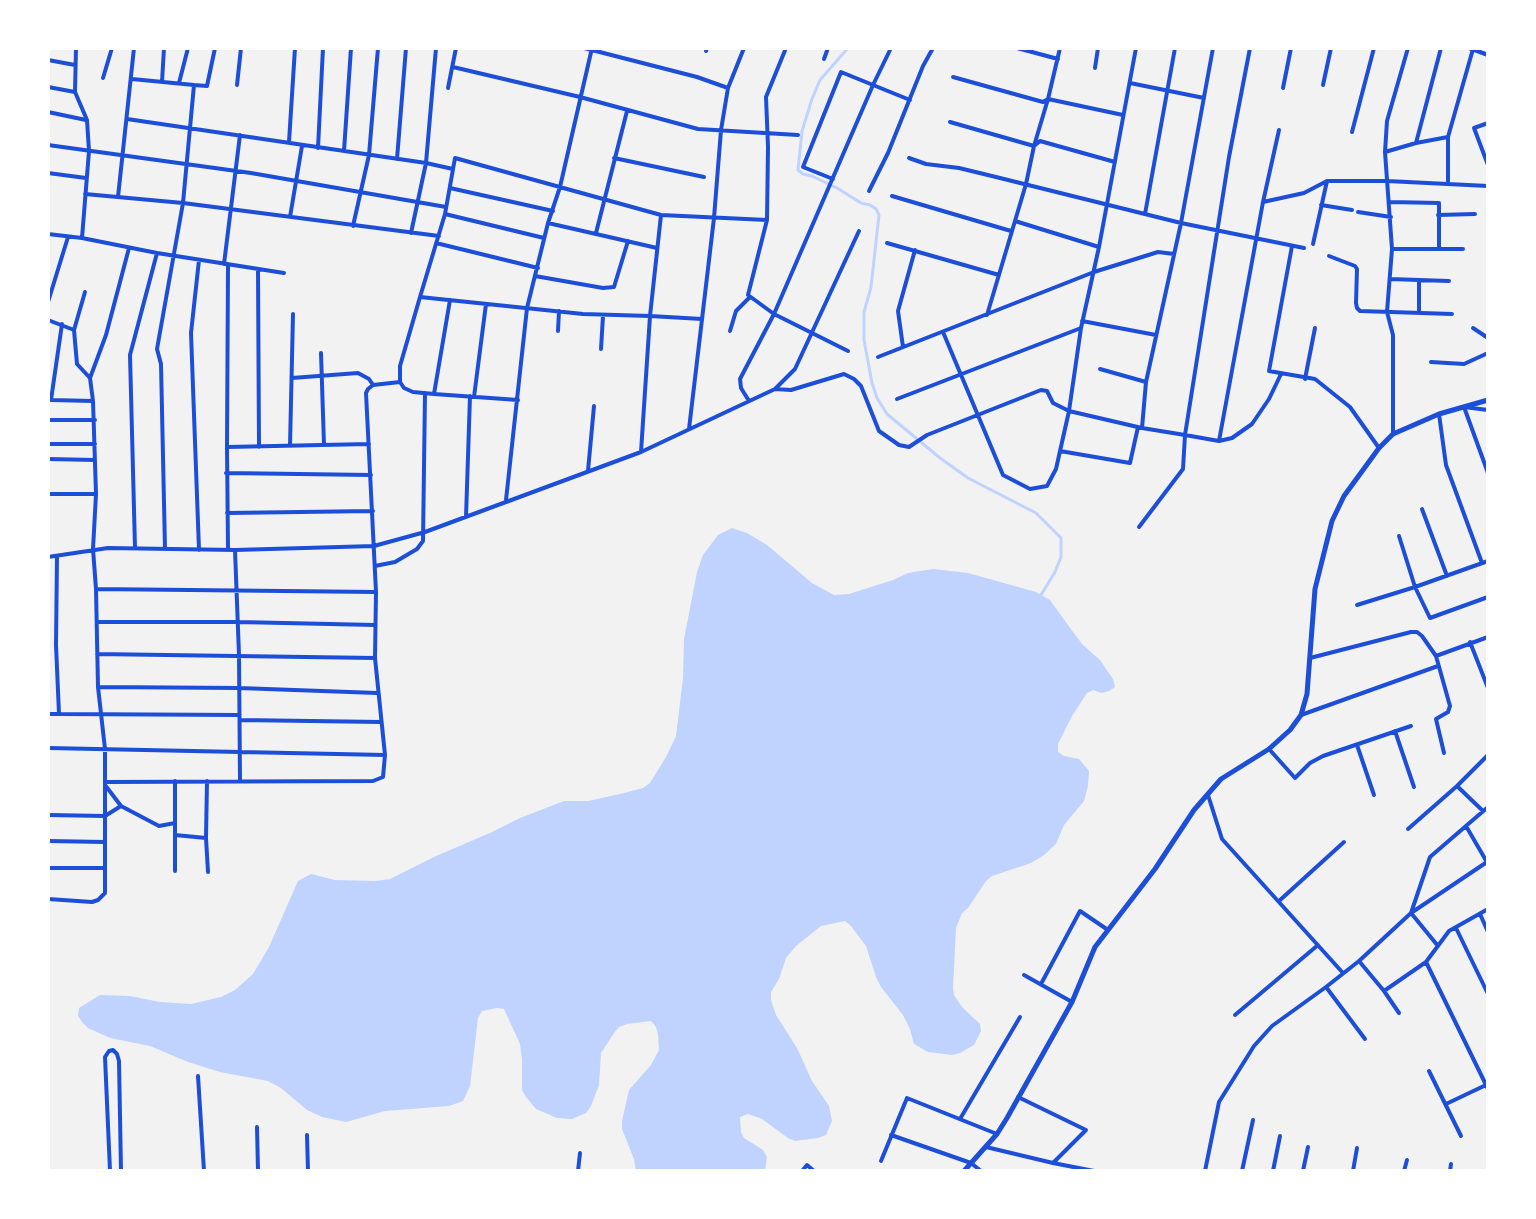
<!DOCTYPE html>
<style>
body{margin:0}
#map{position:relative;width:1536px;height:1219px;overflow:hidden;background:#f2f2f2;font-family:"Playfair Display",serif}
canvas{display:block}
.frame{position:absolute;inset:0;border:50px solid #fff;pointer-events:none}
</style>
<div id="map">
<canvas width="1536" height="1219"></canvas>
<div class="frame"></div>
</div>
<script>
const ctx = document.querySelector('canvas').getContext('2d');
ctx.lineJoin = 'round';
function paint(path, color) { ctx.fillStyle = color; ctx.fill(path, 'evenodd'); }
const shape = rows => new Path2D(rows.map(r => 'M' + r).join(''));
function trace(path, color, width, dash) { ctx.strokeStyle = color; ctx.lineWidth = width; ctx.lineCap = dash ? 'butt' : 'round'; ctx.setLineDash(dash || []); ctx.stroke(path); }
paint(shape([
 [732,528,747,533,767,545,812,583,834,595,849,594,893,580,908,573,933,569,968,573,1036,592,1050,600,1073,632,1083,645,1100,660,1113,679,1115,687,1109,691,1101,693,1093,690,1087,693,1072,716,1058,744,1058,752,1064,756,1079,759,1089,771,1088,786,1084,801,1064,825,1056,844,1044,855,1031,863,992,876,986,881,968,908,962,913,956,928,953,988,954,995,962,1007,980,1024,981,1031,974,1045,960,1053,952,1055,928,1052,914,1044,910,1029,903,1015,881,987,876,977,866,946,851,926,845,921,821,926,796,946,786,958,779,979,771,992,771,1000,776,1015,797,1048,812,1081,829,1106,832,1121,826,1135,818,1138,795,1141,788,1138,762,1119,748,1114,740,1117,741,1132,744,1138,763,1150,767,1157,765,1171,636,1171,634,1159,622,1129,622,1121,629,1090,651,1065,659,1050,658,1034,656,1027,651,1021,627,1024,619,1027,614,1033,601,1053,599,1085,591,1106,586,1113,572,1119,557,1118,536,1109,526,1097,522,1090,522,1059,520,1044,504,1009,497,1008,482,1011,478,1018,470,1086,463,1101,449,1106,385,1111,346,1122,322,1117,307,1110,281,1088,268,1081,220,1072,188,1062,150,1046,110,1038,88,1028,82,1022,78,1016,79,1008,100,995,130,996,160,1002,191,1004,221,997,235,990,253,974,269,947,298,881,311,874,335,880,375,881,390,879,436,856,490,833,520,818,564,801,588,801,620,794,643,788,650,783,666,757,676,736,683,678,684,639,697,572,703,555,718,535]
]), '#bfd3fe');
trace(shape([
 [848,48,820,80,812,99,802,131,798,170,803,174,812,176,837,188,861,203,870,205,876,209,879,215,871,287,864,312,864,340,872,383,877,398,887,414,940,458,968,478,1036,513,1061,538,1061,557,1055,572,1041,595]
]), '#bfd3fe', 3);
trace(shape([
 [76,48,75,92,87,120,89,151,82,238],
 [584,48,697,77,728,88],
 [1017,48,1058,59],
 [1250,48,1229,157,1185,435,1219,441,1263,202,1279,130],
 [706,51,707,48],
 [824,59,828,48],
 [48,60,75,65],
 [453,67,580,97,698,129,798,135],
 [1095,68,1098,48],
 [953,77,1043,102,1048,99,1123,115],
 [103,78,112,48],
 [132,79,194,85],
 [162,82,164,48],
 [179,83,188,48],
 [1130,83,1204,98],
 [237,85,241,48],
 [1323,85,1331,48],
 [48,87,75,92],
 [448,88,456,48],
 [1283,88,1291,48],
 [48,112,86,120],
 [127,119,426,163,453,169],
 [950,122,1034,146,1040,141,1115,162],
 [1488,123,1474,128,1488,165],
 [1352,132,1374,48],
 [289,142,295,48],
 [1416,143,1441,48],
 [48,145,251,173,446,207],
 [318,148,323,48],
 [344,151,351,48],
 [1385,152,1416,143,1448,137],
 [614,158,704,177],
 [909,158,926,164,959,168,996,177,1181,223,1304,248],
 [397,159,406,48],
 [48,173,86,178],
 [833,179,803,167,841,72,910,100],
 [1448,183,1448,137,1473,49],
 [450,188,553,211],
 [869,191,888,153,923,66,933,48],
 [85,194,183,203,439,236],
 [892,196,1011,231],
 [118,197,134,48],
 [1263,202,1304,193,1327,181,1387,181,1488,186],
 [1390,202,1439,203,1439,249],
 [1321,205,1352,210],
 [1358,212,1391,217],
 [445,214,420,297,583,314,650,316,661,215],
 [1145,214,1175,48],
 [1438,215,1475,214],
 [290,217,302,146],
 [1015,221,1099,247],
 [548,223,657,248],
 [353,226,369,155,378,48],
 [411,233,426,163,436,48],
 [596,233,627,111],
 [48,234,82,238,157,253,284,273],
 [544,238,445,214,455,158,661,215,767,220],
 [436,243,538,268],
 [887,243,999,275],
 [1313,244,1327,181],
 [1292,246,1269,371,1315,379,1350,407,1379,448],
 [1392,249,1463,249],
 [1329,256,1355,266,1357,269,1356,303,1357,308,1360,311,1452,314],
 [199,260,191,333,199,550],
 [224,264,240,135],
 [228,264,227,447,369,444],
 [258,269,259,447],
 [535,276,603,288,614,287,628,241],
 [1390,279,1449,281],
 [1419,280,1419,312],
 [420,297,400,366,400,382,404,388,413,392,434,394,518,400],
 [48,302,68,237],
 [987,315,1026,184,1034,146,1048,99,1060,48],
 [48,320,74,330,77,364,90,378,106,335,129,248],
 [1082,321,1156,335],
 [1473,328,1488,338],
 [74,330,85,292],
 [558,331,559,311],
 [730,331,736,311,750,297],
 [943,332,1003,475,1030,489,1047,486,1056,469,1069,411,1142,428,1185,435,1183,469,1139,527],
 [903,347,898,311,915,250],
 [601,349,603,316],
 [848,351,774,314,873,85,891,48],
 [321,353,324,445],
 [878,357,1094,272,1158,252,1174,254],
 [1431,362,1464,364,1488,353],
 [1100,369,1146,382,1142,428],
 [292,378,358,373,369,379,373,385],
 [1305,379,1315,328],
 [1146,382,1181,223,1213,48],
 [775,389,791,390,844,374,854,379,861,386,879,431,899,445,909,447,927,435,1041,390,1047,391,1053,403,1069,411,1081,328,1099,247,1136,48],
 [434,394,450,300],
 [474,397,486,304],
 [897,399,1081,328],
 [48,400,51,400,62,324],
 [51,400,93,401,90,378],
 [93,401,96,494,93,549,96,589,98,687,239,688,377,693],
 [749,401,741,388,740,379,774,314,748,295,767,220,768,147,766,97,786,48],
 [1488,410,1464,407,1488,473],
 [1439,414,1446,465,1482,563],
 [48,420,95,420],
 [689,429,714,218,721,130,728,88,744,48],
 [1393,434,1393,335,1387,312,1392,249,1385,152,1387,121,1408,48],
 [1219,441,1232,438,1252,424,1269,399,1281,374],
 [48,444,95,444],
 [290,446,293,314],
 [227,447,228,549],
 [1060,451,1130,463,1138,427],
 [641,452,650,316,702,319],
 [48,459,95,460],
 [588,471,594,406],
 [226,473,371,475],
 [48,494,96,494],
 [506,500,527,308,548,223,560,187,592,48],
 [1422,509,1447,576],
 [227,513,373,511],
 [466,517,470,396],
 [1399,536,1415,587,1430,618,1488,597],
 [135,548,130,355,157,253],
 [165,549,161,364,157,349,183,203,194,85,207,86,215,48],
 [235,550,239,655,240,781],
 [48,557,108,548,235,550,374,546,425,532,641,452,775,389,795,369,859,231],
 [375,566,395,562,417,549,423,541,425,393],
 [96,589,376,592],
 [1357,605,1415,587,1488,561],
 [97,622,238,622,375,625],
 [1470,642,1488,688],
 [97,654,375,658],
 [1310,658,1411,632,1417,632,1422,636,1436,656],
 [48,714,59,714,56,645,57,556],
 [59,714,239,715],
 [1301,715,1438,666],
 [240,720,381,722],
 [1395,731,1414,787],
 [1357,745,1374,795],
 [48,748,385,755],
 [1269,749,1295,778,1310,763,1323,756,1411,726],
 [1444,753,1436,719,1448,712,1450,706,1436,656,1488,637],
 [207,781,206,838,208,872],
 [105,782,373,781,383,777,385,755,375,658,376,592,366,393,368,389,373,385,400,382],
 [105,785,121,806],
 [1457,786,1488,755],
 [1208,795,1222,839,1343,973],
 [1488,807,1430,857,1411,913,1359,961,1384,991,1426,962,1449,931,1488,909],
 [48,815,105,816,121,806,159,826,175,823],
 [1466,826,1488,864],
 [1408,829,1457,786,1483,811],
 [175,835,206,838],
 [48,841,105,842],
 [48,868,105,868],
 [175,871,175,781],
 [48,899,92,902,98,900,105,893,105,749,98,687],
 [1279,901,1344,842],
 [1480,914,1488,932],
 [1456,928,1488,994],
 [1438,946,1411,913,1487,862],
 [1359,961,1326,987,1365,1039],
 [1426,962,1488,1089],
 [1024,975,1072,1002],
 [1041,984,1080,911,1108,930],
 [1384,991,1399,1013],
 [1235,1015,1318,945],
 [1429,1071,1461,1136],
 [198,1076,204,1171],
 [1018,1097,1086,1130,1053,1163,1094,1171],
 [1446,1104,1486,1085],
 [960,1119,1020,1017],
 [257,1127,258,1171],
 [307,1135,308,1171],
 [891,1135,971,1163,981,1171],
 [986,1147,1053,1163],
 [881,1161,907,1098,997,1134],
 [110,1171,105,1057,109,1051,113,1050,117,1054,119,1061,121,1171],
 [578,1171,580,1153],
 [802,1171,807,1165,814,1171],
 [1205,1171,1219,1102,1254,1046,1272,1026,1326,987],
 [1242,1171,1253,1120],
 [1273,1171,1280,1136],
 [1303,1171,1308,1147],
 [1353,1171,1357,1148],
 [1404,1171,1407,1160],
 [1450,1171,1451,1164]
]), '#1d4ed8', 4);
trace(shape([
 [1469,48,1488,55]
]), '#1d4ed8', 4.5);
trace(shape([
 [964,1171,997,1134,1007,1118,1072,1002,1095,947,1155,869,1194,810,1221,779,1269,749,1290,730,1301,715,1307,694,1315,589,1332,521,1344,496,1379,448,1393,434,1439,414,1488,400]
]), '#1d4ed8', 5);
</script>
